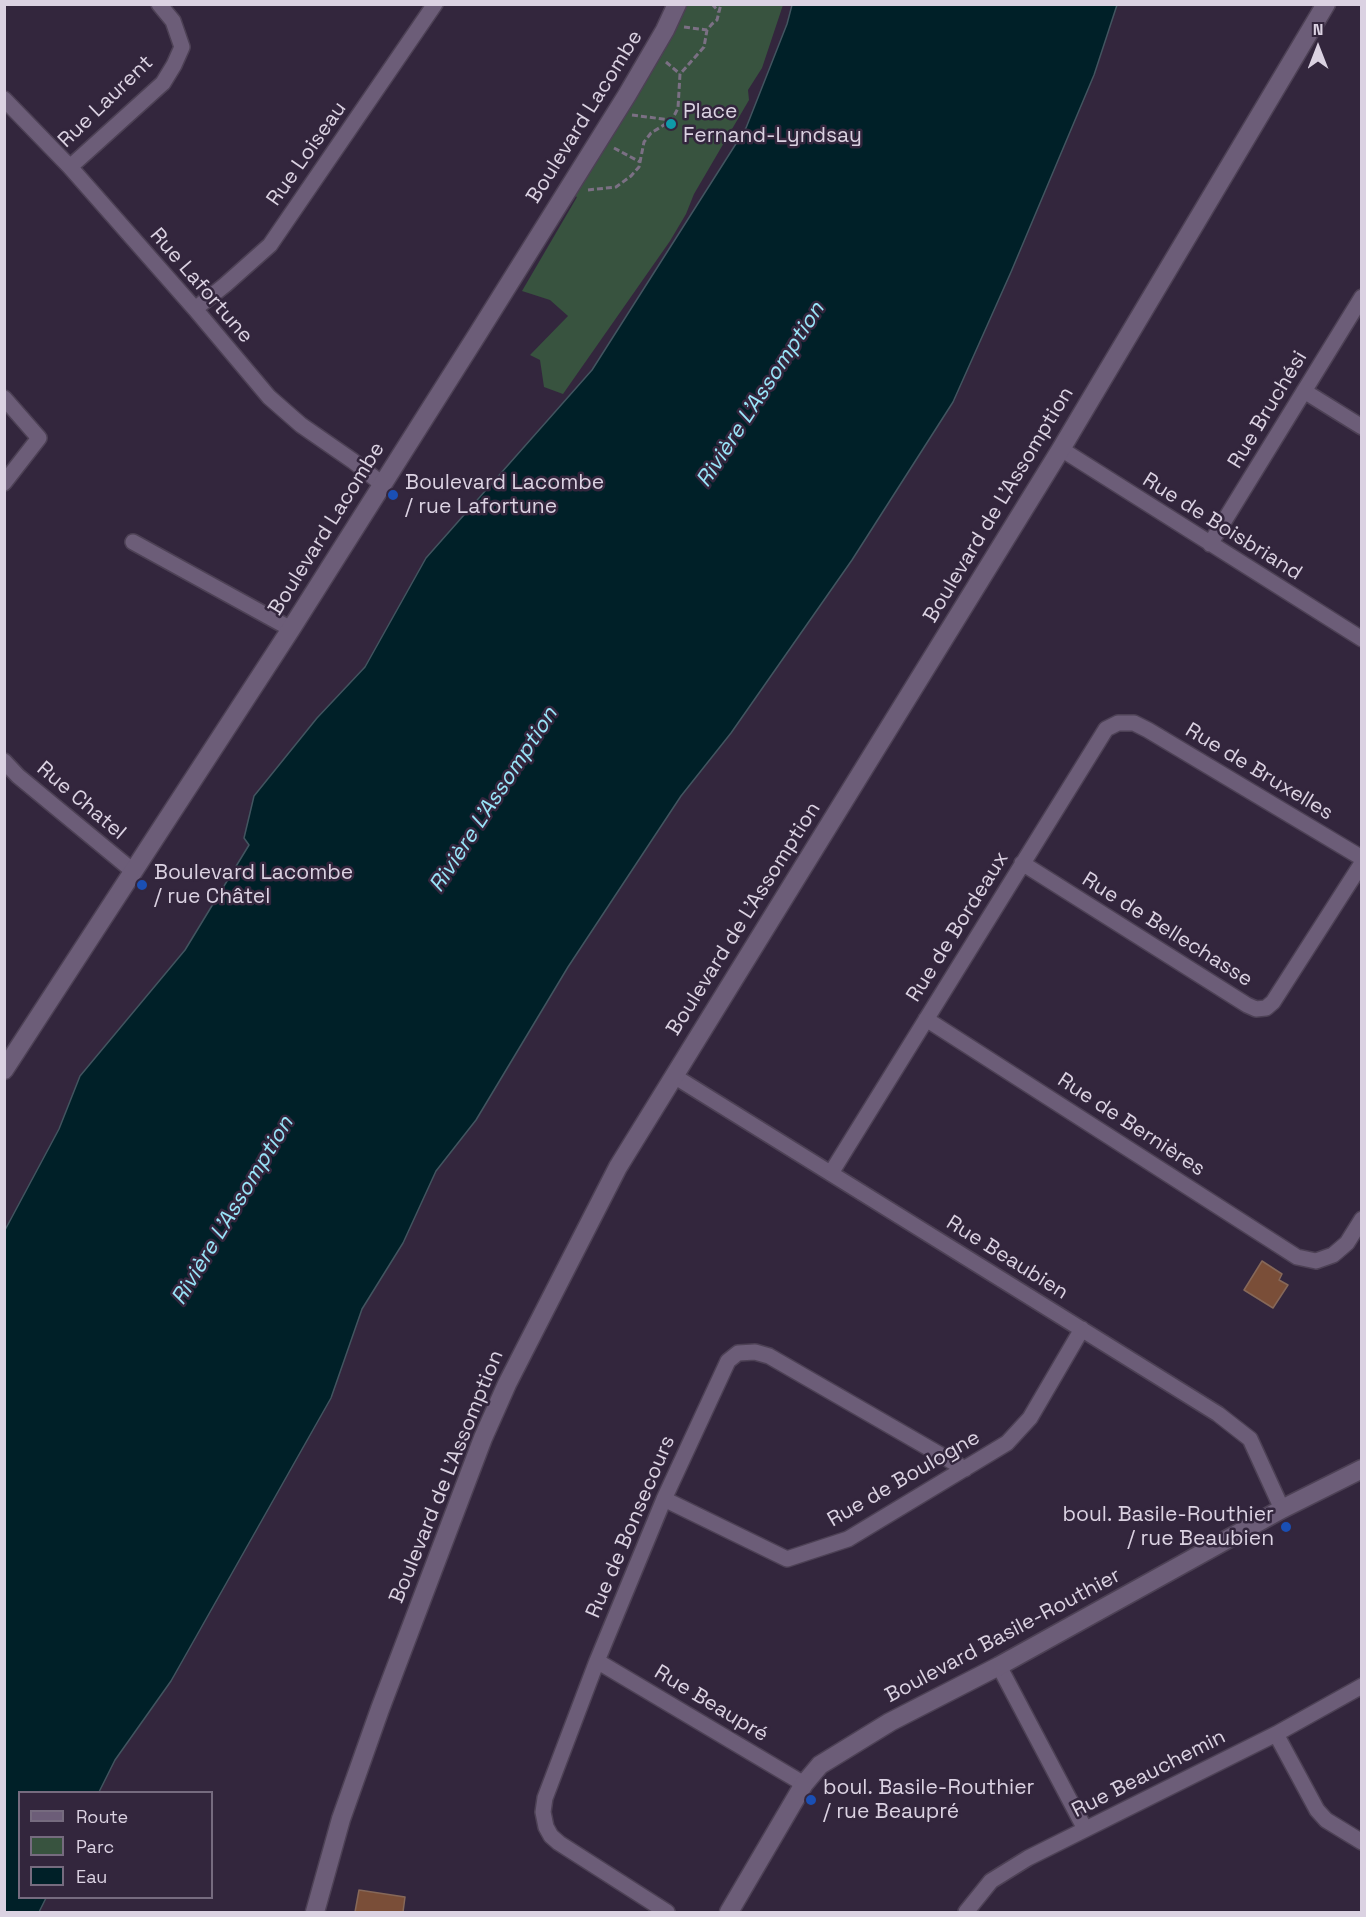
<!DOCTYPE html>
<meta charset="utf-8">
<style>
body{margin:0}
#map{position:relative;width:1366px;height:1917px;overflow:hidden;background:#33263d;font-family:"Space Grotesk",sans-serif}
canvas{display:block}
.frame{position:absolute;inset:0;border:6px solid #dbd2e2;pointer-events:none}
.legend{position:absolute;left:18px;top:1791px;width:195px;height:108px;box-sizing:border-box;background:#33263d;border:2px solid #766b7f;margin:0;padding:8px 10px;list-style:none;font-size:18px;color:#dbd2e2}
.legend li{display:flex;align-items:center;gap:12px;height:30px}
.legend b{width:30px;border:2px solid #766b7f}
.north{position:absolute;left:1288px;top:18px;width:60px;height:60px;-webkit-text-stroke:4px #33263d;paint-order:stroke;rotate:0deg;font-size:16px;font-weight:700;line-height:24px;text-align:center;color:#dbd2e2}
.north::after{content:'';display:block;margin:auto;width:21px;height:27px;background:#dbd2e2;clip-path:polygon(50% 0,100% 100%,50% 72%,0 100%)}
</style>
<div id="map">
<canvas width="1366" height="1917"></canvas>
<div class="frame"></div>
<ul class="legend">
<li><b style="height:8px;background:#6c5d78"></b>Route</li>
<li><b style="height:16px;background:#38533f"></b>Parc</li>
<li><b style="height:16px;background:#002028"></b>Eau</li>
</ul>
<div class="north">N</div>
</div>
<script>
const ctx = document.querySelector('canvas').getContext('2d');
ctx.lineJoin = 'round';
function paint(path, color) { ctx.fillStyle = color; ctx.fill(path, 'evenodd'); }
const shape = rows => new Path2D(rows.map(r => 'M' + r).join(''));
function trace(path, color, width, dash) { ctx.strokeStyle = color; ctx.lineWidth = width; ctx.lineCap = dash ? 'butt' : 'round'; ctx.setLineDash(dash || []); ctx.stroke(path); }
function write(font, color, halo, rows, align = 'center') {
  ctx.font = font + ' "Space Grotesk",sans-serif'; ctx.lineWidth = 5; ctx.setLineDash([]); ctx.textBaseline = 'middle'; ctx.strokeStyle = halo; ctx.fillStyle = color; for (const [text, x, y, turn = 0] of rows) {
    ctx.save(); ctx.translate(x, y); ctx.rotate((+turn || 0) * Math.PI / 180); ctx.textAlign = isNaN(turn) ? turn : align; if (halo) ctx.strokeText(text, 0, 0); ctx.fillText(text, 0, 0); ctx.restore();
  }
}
paint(shape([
 [677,5,783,5,762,68,748,90,749,100,694,194,686,214,670,241,563,394,544,387,540,360,530,355,568,316,550,300,522,291,577,197,567,192]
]), '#38533f');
const water = shape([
 [792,5,1117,5,1094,75,1011,272,953,402,852,560,731,733,681,796,568,967,476,1120,436,1171,403,1243,362,1309,331,1398,171,1681,115,1760,99,1792,20,1792,20,1898,46,1898,39,1912,5,1912,5,1230,59,1129,80,1076,185,950,249,845,244,838,254,796,317,718,365,667,426,558,592,370,746,128,787,24,792,5]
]);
paint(water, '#002028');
trace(water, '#425560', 1.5);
const building = shape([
 [1262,1261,1282,1274,1279,1280,1288,1285,1273,1308,1244,1290,1262,1261],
 [359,1890,405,1897,403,1912,355,1912,359,1890]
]);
paint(building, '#7a4e38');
trace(building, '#866859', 1.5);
const street = shape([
 [4,99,70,167,195,309,269,397,301,425,353,461,382,484],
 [70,167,163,83,174,65,182,47,173,21,159,4],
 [195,309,225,285,270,245,435,4],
 [1304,391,1362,427],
 [4,398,39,438,4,483],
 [1061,449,1362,639],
 [133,542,291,629],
 [1210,544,1362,297],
 [4,761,18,776,133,871],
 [1022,863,1247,1005,1256,1009,1266,1008,1273,1002,1362,863],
 [926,1019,1297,1257,1316,1261,1333,1255,1347,1243,1362,1219],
 [674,1076,1218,1414,1250,1439,1282,1509],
 [831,1173,1106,729,1118,723,1134,723,1148,730,1362,858],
 [664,1499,787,1559,848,1539,1007,1443,1030,1418,1082,1329],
 [597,1661,804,1784],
 [999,1666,1085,1829],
 [1276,1734,1317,1810,1326,1820,1362,1842],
 [667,1912,559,1843,551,1836,546,1827,543,1812,545,1798,597,1661,664,1499,728,1361,738,1353,755,1352,769,1356,965,1469],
 [966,1912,991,1881,1028,1858,1276,1734,1362,1686]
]);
const secondary = shape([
 [4,1070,291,629,477,335,627,95,665,30,677,4],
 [315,1912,341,1819,380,1709,483,1438,507,1384,618,1167,1061,449,1326,4],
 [729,1912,804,1784,820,1765,890,1722,999,1666,1282,1509,1362,1469]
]);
trace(street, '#4d4155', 18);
trace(secondary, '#4d4155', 21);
trace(shape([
 [712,4,719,12],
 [684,27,707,30],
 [666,62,680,74],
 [632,115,670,120],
 [614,148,640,162],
 [588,190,616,187,631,176,639,167,644,142,651,133,672,120,678,108,680,74,704,47,707,30,712,24,717,20,721,4]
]), '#7b7084', 3, [6, 3]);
trace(street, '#6c5d78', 15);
trace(secondary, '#6c5d78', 18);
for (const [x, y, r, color] of [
 [671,124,6,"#0f9aa8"],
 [393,495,6,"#1a4fb4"],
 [142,885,6,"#1a4fb4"],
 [1286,1527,6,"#1a4fb4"],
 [811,1800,6,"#1a4fb4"]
]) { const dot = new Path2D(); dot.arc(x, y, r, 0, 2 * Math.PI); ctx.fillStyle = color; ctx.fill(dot); trace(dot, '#33263d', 2); }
write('21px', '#dbd2e2', '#33263d', [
 ["Rue Laurent",106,102,-44],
 ["Boulevard Lacombe",585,117,-58],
 ["Rue Loiseau",307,154,-55],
 ["Rue Lafortune",201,286,49],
 ["Rue Bruchési",1268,410,-59],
 ["Boulevard de L'Assomption",999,505,-59],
 ["Rue de Boisbriand",1222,527,32],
 ["Boulevard Lacombe",327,529,-58],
 ["Rue de Bruxelles",1259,772,31],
 ["Rue Chatel",81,801,40],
 ["Boulevard de L'Assomption",744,919,-58],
 ["Rue de Bordeaux",958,927,-58],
 ["Rue de Bellechasse",1167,930,32],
 ["Rue de Bernières",1131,1125,33],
 ["Rue Beaubien",1007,1258,32],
 ["Boulevard de L'Assomption",447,1477,-68],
 ["Rue de Boulogne",904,1479,-30],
 ["Rue de Bonsecours",631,1527,-67],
 ["Boulevard Basile-Routhier",1003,1636,-28],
 ["Rue Beaupré",711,1704,31],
 ["Rue Beauchemin",1149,1774,-27]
]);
write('21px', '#dbd2e2', '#33263d', [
 ["Place",683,112],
 ["Fernand-Lyndsay",683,136],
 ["Boulevard Lacombe",405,483],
 ["/ rue Lafortune",405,507],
 ["Boulevard Lacombe",154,873],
 ["/ rue Châtel",154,897],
 ["boul. Basile-Routhier",1274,1515,"right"],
 ["/ rue Beaubien",1274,1539,"right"],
 ["boul. Basile-Routhier",823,1788],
 ["/ rue Beaupré",823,1812]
], 'left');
write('italic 22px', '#99e4f8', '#33263d', [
 ["Rivière L'Assomption",761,395,-57],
 ["Rivière L'Assomption",494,800,-57],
 ["Rivière L'Assomption",233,1211,-59]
]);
</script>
